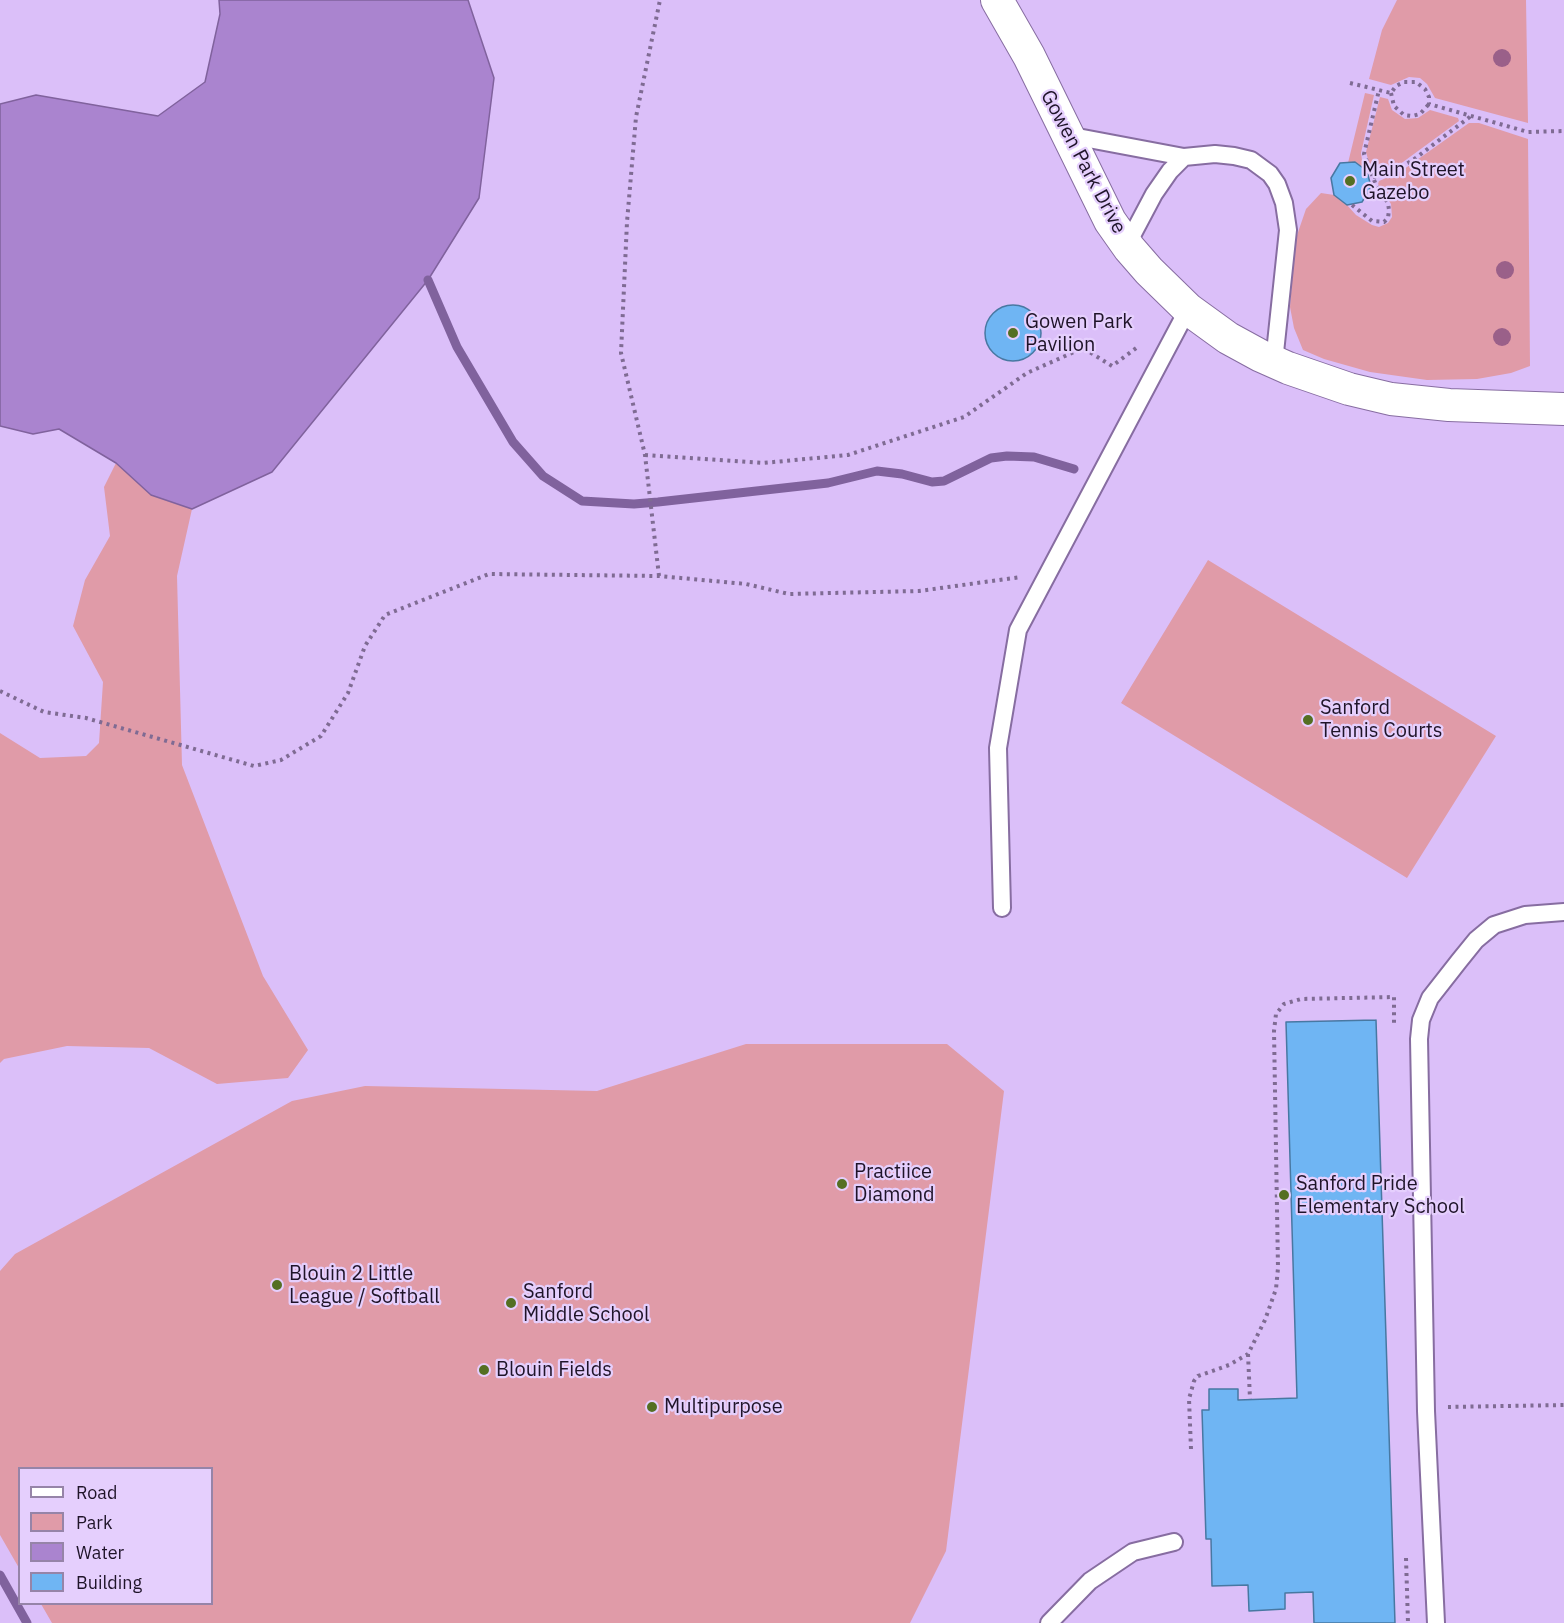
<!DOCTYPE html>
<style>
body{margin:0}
#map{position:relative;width:1564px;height:1623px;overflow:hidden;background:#dbbff9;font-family:"IBM Plex Sans",sans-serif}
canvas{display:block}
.legend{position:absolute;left:18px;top:1467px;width:195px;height:138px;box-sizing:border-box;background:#e5cffd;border:2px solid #9684a8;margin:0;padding:8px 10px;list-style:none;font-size:18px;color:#1f1429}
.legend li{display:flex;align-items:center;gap:12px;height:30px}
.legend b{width:30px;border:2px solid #9684a8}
</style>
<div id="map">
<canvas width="1564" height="1623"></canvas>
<ul class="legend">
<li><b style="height:8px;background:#fff"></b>Road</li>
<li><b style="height:16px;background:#e09ba8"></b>Park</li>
<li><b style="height:16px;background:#aa84cf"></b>Water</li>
<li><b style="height:16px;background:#6fb5f3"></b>Building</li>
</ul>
</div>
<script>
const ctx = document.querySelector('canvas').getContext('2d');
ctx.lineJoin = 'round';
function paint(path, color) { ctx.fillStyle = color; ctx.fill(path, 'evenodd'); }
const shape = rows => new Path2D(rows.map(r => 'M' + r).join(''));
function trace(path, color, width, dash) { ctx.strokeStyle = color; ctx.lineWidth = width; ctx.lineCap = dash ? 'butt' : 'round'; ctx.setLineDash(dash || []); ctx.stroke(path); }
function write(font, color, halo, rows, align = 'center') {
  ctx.font = font + ' "IBM Plex Sans",sans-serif'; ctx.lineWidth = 4.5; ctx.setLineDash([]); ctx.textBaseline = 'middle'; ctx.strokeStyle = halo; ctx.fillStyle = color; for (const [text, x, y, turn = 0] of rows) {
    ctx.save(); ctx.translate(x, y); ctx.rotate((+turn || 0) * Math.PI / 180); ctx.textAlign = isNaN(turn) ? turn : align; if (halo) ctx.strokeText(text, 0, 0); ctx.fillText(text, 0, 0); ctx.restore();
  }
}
paint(shape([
 [1397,0,1526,0,1528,123,1435,98,1427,84,1420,78,1409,77,1391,85,1369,79,1382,30],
 [1365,93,1374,95,1361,153,1362,160,1367,171,1355,162,1348,163],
 [1380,97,1388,99,1392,110,1405,119,1418,118,1430,110,1458,118,1459,121,1403,162,1389,170,1375,171,1369,163,1366,152],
 [1469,123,1479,123,1528,139,1530,366,1511,373,1477,379,1427,380,1370,372,1324,359,1303,350,1294,328,1290,307,1295,241,1306,209,1321,193,1334,195,1347,205,1356,215,1372,225,1379,227,1388,223,1392,217,1391,204,1378,184,1379,181,1400,172],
 [116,463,151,495,192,509,177,576,182,765,263,976,308,1050,288,1078,217,1084,149,1048,67,1046,4,1059,0,1063,0,733,40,758,86,756,99,743,103,682,73,626,85,580,110,536,104,487],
 [1208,560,1496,736,1407,878,1121,703],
 [746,1044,947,1044,1004,1091,946,1551,910,1623,52,1623,41,1604,212,1604,212,1468,20,1468,19,1568,0,1535,0,1271,15,1254,292,1101,365,1086,597,1091]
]), '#e09ba8');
const water = shape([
 [219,0,468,0,494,78,479,198,428,280,272,472,192,509,151,495,116,463,59,429,33,434,0,426,0,104,36,95,158,116,205,82,220,14,219,0]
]);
paint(water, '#aa84cf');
trace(water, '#80629d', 1.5);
trace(shape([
 [428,280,457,347,513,442,543,476,582,501,634,504,658,502,828,483,877,471,902,474,932,482,944,481,991,458,1007,456,1034,457,1074,469],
 [0,1575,27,1623]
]), '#80629d', 9);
const building = shape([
 [1355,162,1367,171,1371,187,1362,202,1347,205,1334,195,1331,178,1340,163,1355,162],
 '985 333a28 28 0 1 1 56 0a28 28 0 1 1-56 0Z',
 [1376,1020,1395,1623,1314,1623,1313,1592,1285,1593,1285,1609,1249,1611,1248,1585,1212,1586,1211,1539,1206,1539,1202,1410,1209,1410,1209,1389,1238,1389,1238,1400,1297,1398,1286,1022,1376,1020]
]);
paint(building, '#6fb5f3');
trace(building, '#4878a2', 1.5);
const lane = shape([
 [1067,135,1184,157,1215,154,1234,156,1251,160,1270,174,1277,184,1284,203,1288,230,1274,362],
 [1127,245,1154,194,1170,171,1184,157],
 [1002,908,998,748,1018,630,1188,309],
 [1049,1623,1090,1581,1133,1552,1174,1542],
 [1436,1623,1426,1411,1419,1039,1421,1020,1430,998,1459,961,1476,940,1494,925,1525,915,1564,912]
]);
const street = shape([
 [997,0,1029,56,1110,221,1129,248,1149,271,1188,309,1228,338,1261,356,1288,368,1349,389,1391,399,1449,405,1564,409]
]);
trace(lane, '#876da1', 20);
trace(street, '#876da1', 34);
trace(shape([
 [1350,83,1391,93,1396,86,1404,82,1416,82,1425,89,1429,97,1429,104,1528,132,1564,131],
 [1391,93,1394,106,1404,115,1412,116,1420,114,1429,104],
 [1373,177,1393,172,1413,160,1471,116],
 [1352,205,1372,221,1384,222,1388,218,1389,210,1388,203,1376,185,1364,154,1379,90],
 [645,455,763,463,848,455,964,417,1027,373,1083,348,1112,366,1139,346],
 [659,576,645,455,621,353,627,222,636,117,660,0],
 [0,691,44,712,86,718,254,766,281,760,321,736,348,693,365,646,385,615,489,574,659,576,746,584,789,594,919,591,1021,577],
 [1248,1354,1250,1399],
 [1448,1407,1564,1405],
 [1191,1449,1189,1399,1194,1381,1198,1376,1229,1365,1248,1354,1265,1320,1276,1289,1278,1268,1274,1031,1276,1014,1284,1004,1301,999,1394,997,1394,1025],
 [1406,1558,1408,1623]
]), '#7f6b93', 4, [3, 4.5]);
trace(lane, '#fff', 16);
trace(street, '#fff', 32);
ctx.fillStyle = '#9a6089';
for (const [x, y] of [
 [1502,58],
 [1505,270],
 [1502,337]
]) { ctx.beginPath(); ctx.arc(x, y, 9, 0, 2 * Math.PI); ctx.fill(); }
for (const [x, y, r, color] of [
 [1350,181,6,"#546f23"],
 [1013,333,6,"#546f23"],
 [1308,720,6,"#546f23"],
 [842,1184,6,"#546f23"],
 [1284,1195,6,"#546f23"],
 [277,1285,6,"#546f23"],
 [511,1303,6,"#546f23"],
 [484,1370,6,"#546f23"],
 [652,1407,6,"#546f23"]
]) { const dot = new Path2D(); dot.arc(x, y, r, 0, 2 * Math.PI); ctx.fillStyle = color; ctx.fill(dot); trace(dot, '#e5cffd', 2); }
write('20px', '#1f1429', '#e5cffd', [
 ["Gowen Park Drive",1083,162,62]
]);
write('20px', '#1f1429', '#e5cffd', [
 ["Main Street",1362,170],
 ["Gazebo",1362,193],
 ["Gowen Park",1025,322],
 ["Pavilion",1025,345],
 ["Sanford",1320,708],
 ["Tennis Courts",1320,731],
 ["Practiice",854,1172],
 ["Diamond",854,1195],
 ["Sanford Pride",1296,1184],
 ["Elementary School",1296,1207],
 ["Blouin 2 Little",289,1274],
 ["League / Softball",289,1297],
 ["Sanford",523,1292],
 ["Middle School",523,1315],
 ["Blouin Fields",496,1370],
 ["Multipurpose",664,1407]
], 'left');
</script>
